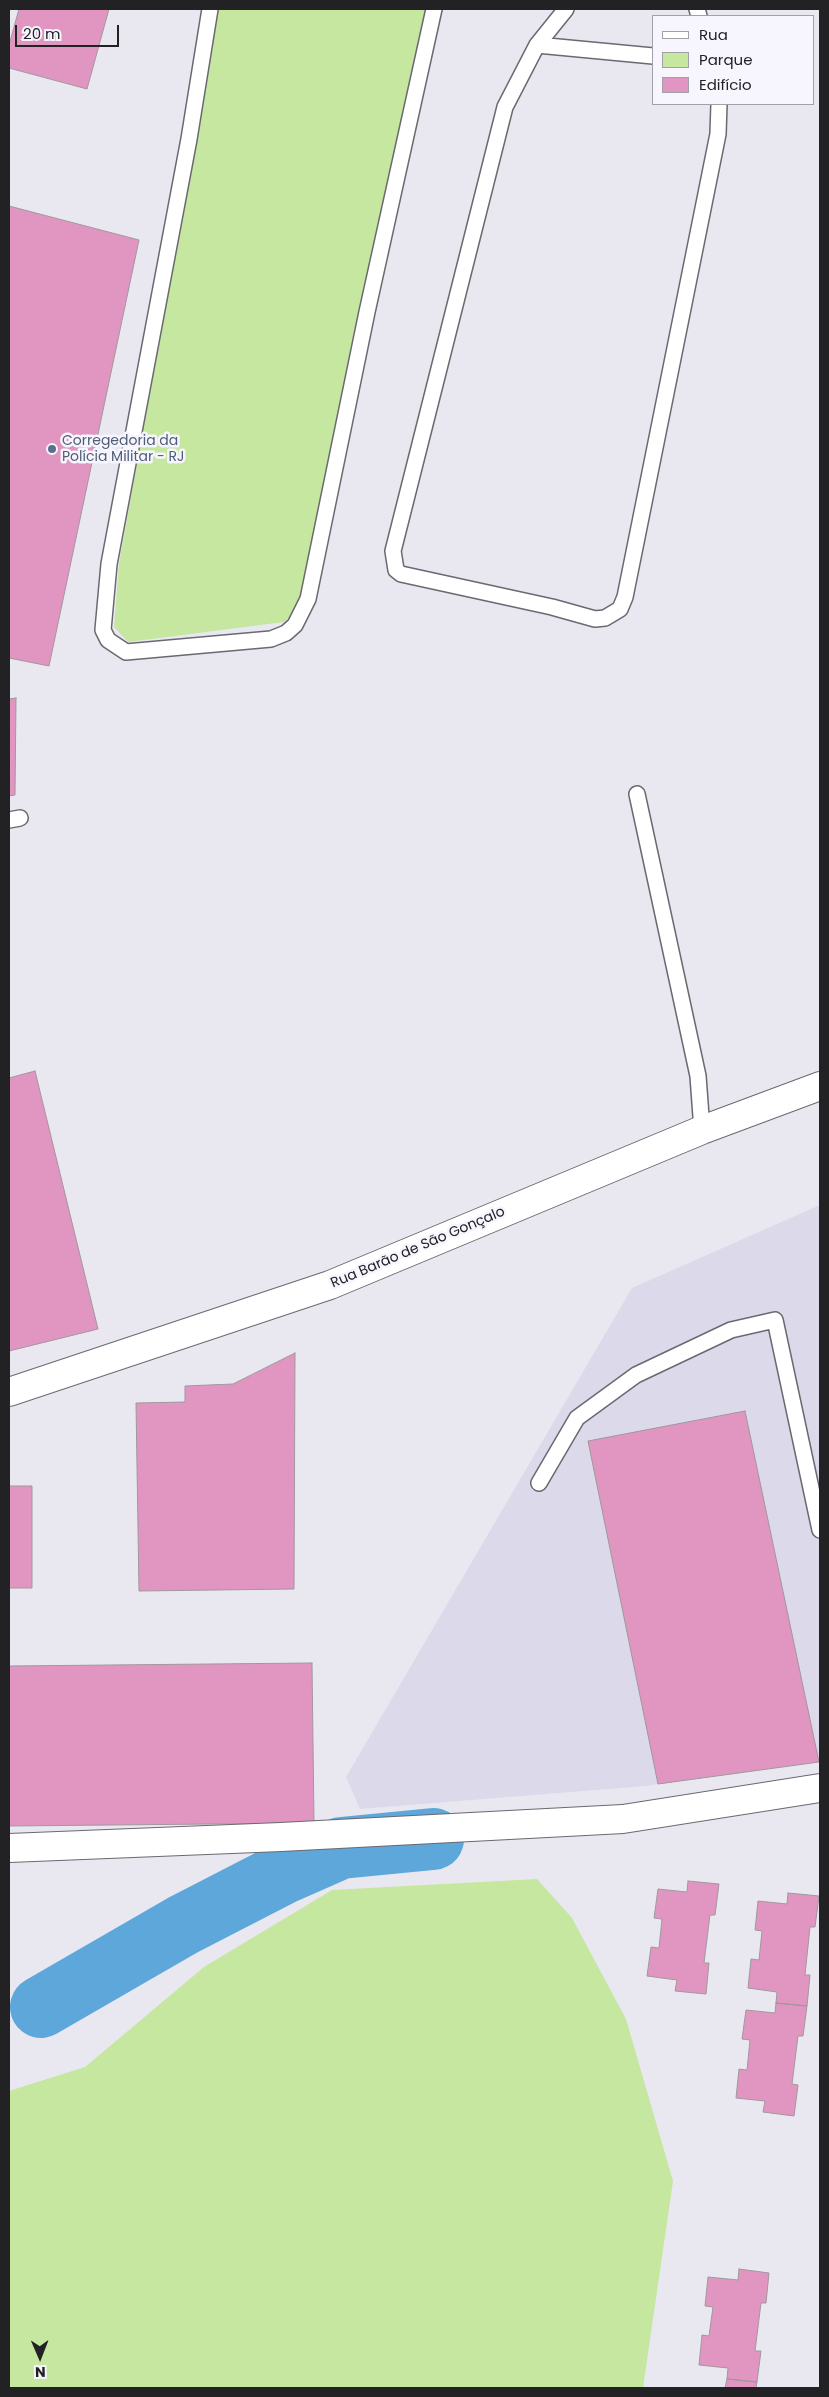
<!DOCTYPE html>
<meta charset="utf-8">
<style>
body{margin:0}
#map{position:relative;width:829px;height:2397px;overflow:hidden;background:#e9e8f1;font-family:Poppins,sans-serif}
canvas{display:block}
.frame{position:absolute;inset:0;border:10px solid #222124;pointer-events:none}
.legend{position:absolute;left:652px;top:15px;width:162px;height:90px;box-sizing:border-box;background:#f7f5fe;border:1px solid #a2a0a7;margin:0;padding:6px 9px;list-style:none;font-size:15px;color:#222124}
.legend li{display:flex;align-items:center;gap:10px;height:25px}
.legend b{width:25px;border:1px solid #a2a0a7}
.north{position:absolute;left:15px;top:2332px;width:50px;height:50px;-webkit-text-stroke:4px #f7f5fe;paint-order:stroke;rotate:179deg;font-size:14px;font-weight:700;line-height:20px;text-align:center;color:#222124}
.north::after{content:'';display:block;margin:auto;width:18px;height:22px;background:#222124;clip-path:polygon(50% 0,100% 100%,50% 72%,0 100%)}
.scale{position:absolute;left:15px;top:25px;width:104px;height:22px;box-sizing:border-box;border:2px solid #222124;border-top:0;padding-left:6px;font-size:15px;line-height:18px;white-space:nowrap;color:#222124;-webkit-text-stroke:4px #f7f5fe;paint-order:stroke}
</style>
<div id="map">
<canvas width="829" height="2397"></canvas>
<div class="frame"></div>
<ul class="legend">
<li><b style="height:6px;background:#fff"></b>Rua</li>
<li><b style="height:14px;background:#c5e7a0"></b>Parque</li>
<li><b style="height:14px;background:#e196c1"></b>Edifício</li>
</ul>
<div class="north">N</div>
<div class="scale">20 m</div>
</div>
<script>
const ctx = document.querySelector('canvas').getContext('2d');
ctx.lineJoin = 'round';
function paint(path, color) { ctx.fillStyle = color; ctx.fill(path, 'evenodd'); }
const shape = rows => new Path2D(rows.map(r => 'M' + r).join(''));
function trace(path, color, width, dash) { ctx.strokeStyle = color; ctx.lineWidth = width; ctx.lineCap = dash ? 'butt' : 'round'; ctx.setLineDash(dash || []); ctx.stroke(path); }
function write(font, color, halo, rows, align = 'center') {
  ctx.font = font + ' Poppins,sans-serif'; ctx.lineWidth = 5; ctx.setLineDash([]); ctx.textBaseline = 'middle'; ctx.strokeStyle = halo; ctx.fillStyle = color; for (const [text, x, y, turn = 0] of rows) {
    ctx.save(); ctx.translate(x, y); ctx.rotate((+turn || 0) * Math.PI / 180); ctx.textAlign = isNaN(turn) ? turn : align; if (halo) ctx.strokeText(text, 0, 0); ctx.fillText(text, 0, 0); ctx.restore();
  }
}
paint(shape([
 [820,1205,820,1761,646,1786,360,1809,346,1777,632,1288]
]), '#dcdaea');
paint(shape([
 [218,9,427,9,302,595,295,612,284,622,128,642,114,627,119,564],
 [537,1879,572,1918,626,2019,673,2181,643,2388,9,2388,9,2091,85,2067,204,1967,332,1890]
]), '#c5e7a0');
trace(shape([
 [41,2007,183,1925,282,1874,341,1848,433,1839]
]), '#5ea7db', 62);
const building = shape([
 [19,9,109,9,87,89,9,68,9,45,19,9],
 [9,206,139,240,49,666,9,658,9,206],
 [16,698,15,795,9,796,9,699,16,698],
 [35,1071,98,1329,9,1351,9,1078,35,1071],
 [295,1353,294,1589,139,1591,136,1403,185,1402,185,1386,233,1384,295,1353],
 [745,1411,819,1762,658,1784,588,1441,745,1411],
 [9,1486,32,1486,32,1588,9,1588,9,1486],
 [312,1663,314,1823,9,1826,9,1666,312,1663],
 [688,1881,719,1884,715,1915,710,1915,704,1963,709,1963,706,1994,675,1991,677,1980,647,1976,651,1947,659,1948,662,1919,654,1918,658,1889,687,1892,688,1881],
 [788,1893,819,1896,815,1927,810,1927,805,1975,810,1975,807,2006,776,2003,777,1992,748,1988,751,1959,759,1960,762,1931,755,1930,758,1901,787,1904,788,1893],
 [776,2003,807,2006,803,2036,798,2036,792,2084,798,2085,794,2116,763,2112,765,2101,736,2098,739,2069,747,2070,750,2040,742,2039,746,2010,775,2013,776,2003],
 [739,2269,769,2273,766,2303,761,2303,755,2351,761,2351,757,2382,727,2379,728,2368,699,2365,702,2335,709,2336,713,2307,705,2306,708,2277,738,2280,739,2269],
 [727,2379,757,2382,756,2388,725,2388,727,2379]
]);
paint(building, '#e196c1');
trace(building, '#a0979c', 1);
const service = shape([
 [210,9,189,139,109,564,103,630,108,640,126,652,271,639,286,633,295,625,308,599,367,312,434,9],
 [566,9,537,45,505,107,393,551,396,570,401,574,552,607,595,619,605,618,620,609,625,597,718,134,719,104],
 [697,9,699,16],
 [537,45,653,56],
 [637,794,698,1076,702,1130],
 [9,820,20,818],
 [539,1483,577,1418,636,1375,731,1330,775,1320,820,1530]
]);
const minor = shape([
 [9,1392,330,1285,702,1130,820,1086],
 [9,1848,281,1837,623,1819,820,1788]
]);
trace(service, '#6a6970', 18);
trace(minor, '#6a6970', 30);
trace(service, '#fff', 15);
trace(minor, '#fff', 28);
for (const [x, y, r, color] of [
 [52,449,5,"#5c6f8a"]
]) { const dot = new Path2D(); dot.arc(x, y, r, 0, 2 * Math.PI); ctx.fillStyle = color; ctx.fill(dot); trace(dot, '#f7f5fe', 2); }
write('14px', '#4e5e75', '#f7f5fe', [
 ["Corregedoria da",62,441],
 ["Polícia Militar - RJ",62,457]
], 'left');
write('14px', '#222124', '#f7f5fe', [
 ["Rua Barão de São Gonçalo",418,1248,-23]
]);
</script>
